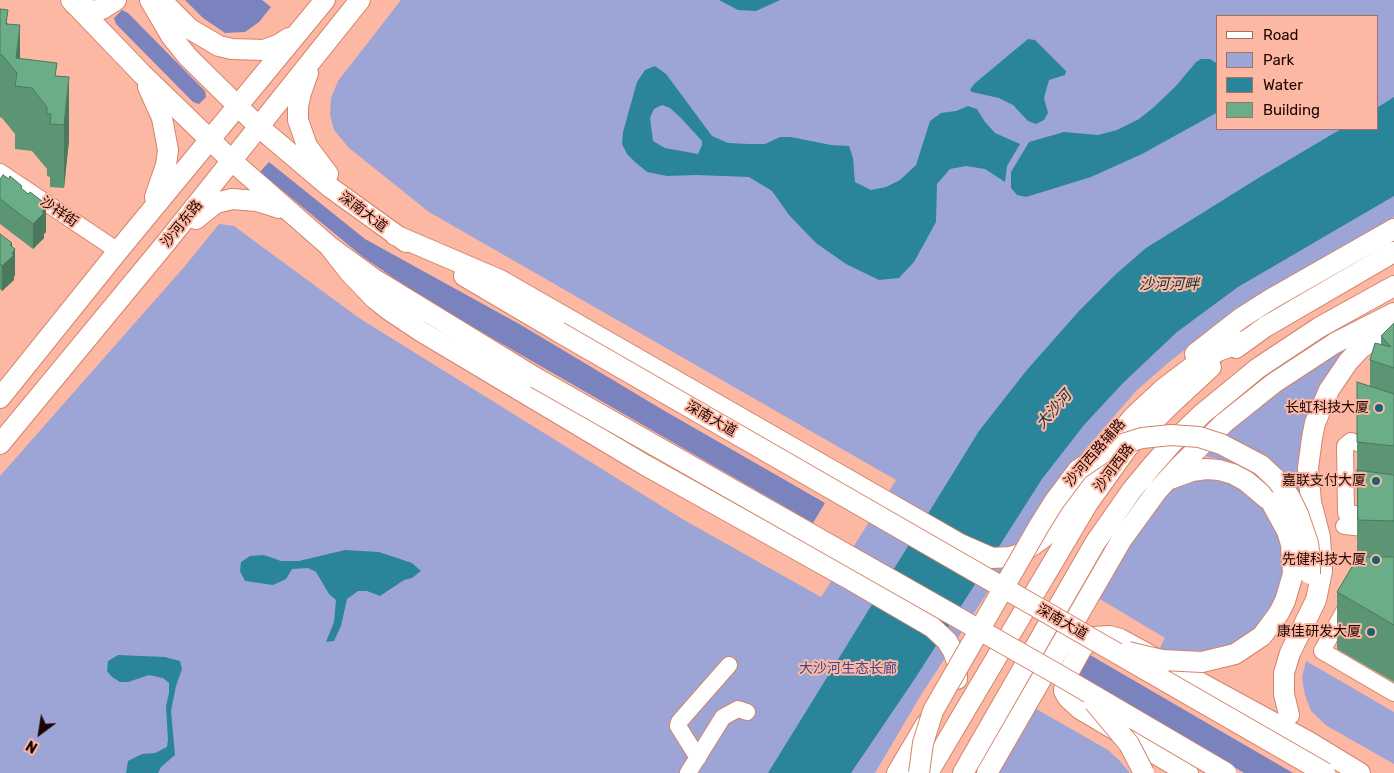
<!DOCTYPE html>
<meta charset="utf-8">
<style>
body{margin:0}
#map{position:relative;width:1394px;height:773px;overflow:hidden;background:#fdb8a3;font-family:Rubik,sans-serif}
canvas{display:block}
.legend{position:absolute;left:1216px;top:15px;width:162px;height:115px;box-sizing:border-box;background:#fdb8a3;border:1px solid #a47062;margin:0;padding:6px 9px;list-style:none;font-size:15px;color:#1e0300}
.legend li{display:flex;align-items:center;gap:10px;height:25px}
.legend b{width:25px;border:1px solid #a47062}
.north{position:absolute;left:15px;top:708px;width:50px;height:50px;-webkit-text-stroke:4px #fdb8a3;paint-order:stroke;rotate:211deg;font-size:14px;font-weight:700;line-height:20px;text-align:center;color:#1e0300}
.north::after{content:'';display:block;margin:auto;width:18px;height:22px;background:#1e0300;clip-path:polygon(50% 0,100% 100%,50% 72%,0 100%)}
</style>
<div id="map">
<canvas width="1394" height="773"></canvas>
<ul class="legend">
<li><b style="height:6px;background:#fff"></b>Road</li>
<li><b style="height:14px;background:#9da5d7"></b>Park</li>
<li><b style="height:14px;background:#2a859b"></b>Water</li>
<li><b style="height:14px;background:#6bad87"></b>Building</li>
</ul>
<div class="north">N</div>
</div>
<script>
const ctx = document.querySelector('canvas').getContext('2d');
ctx.lineJoin = 'round';
function paint(path, color) { ctx.fillStyle = color; ctx.fill(path, 'evenodd'); }
const shape = rows => new Path2D(rows.map(r => 'M' + r).join(''));
function trace(path, color, width, dash) { ctx.strokeStyle = color; ctx.lineWidth = width; ctx.lineCap = dash ? 'butt' : 'round'; ctx.setLineDash(dash || []); ctx.stroke(path); }
function write(font, color, halo, rows, align = 'center') {
  ctx.font = font + ' Rubik,"Noto Sans SC",sans-serif'; ctx.lineWidth = 4; ctx.setLineDash([]); ctx.textBaseline = 'middle'; ctx.strokeStyle = halo; ctx.fillStyle = color; for (const [text, x, y, turn = 0] of rows) {
    ctx.save(); ctx.translate(x, y); ctx.rotate((+turn || 0) * Math.PI / 180); ctx.textAlign = isNaN(turn) ? turn : align; if (halo) ctx.strokeText(text, 0, 0); ctx.fillText(text, 0, 0); ctx.restore();
  }
}
paint(shape([
 [401,0,1394,0,1394,217,1265,292,1206,333,1168,363,1136,391,1077,459,1024,536,921,695,875,773,0,773,0,476,185,266,219,224,234,226,359,318,684,520,821,597,896,480,429,212,349,148,334,130,330,115,331,98,338,81],
 [1218,16,1378,16,1378,129,1218,129],
 [1368,329,1329,373,1302,534,1287,502,1256,473,1234,463,1197,454,1220,432],
 [1206,475,1246,488,1274,519,1286,561,1281,598,1247,641,1207,654,1157,653,1165,638,1095,596,1146,515,1179,483],
 [1306,661,1394,712,1394,764,1327,726,1311,711,1305,695,1302,677],
 [1033,707,1108,750,1119,760,1130,773,994,773]
]), '#9da5d7');
paint(shape([
 [185,0,262,0,271,7,259,22,245,32,225,33,203,18],
 [122,10,128,13,205,91,206,97,199,104,193,102,116,24,114,18],
 [269,162,365,239,521,325,663,410,825,503,813,523,426,300,363,257,260,172],
 [1090,655,1293,773,1244,773,1194,744,1077,674]
]), '#7b83be');
paint(shape([
 [719,0,780,0,756,11,738,10],
 [1028,39,1035,40,1066,71,1065,75,1049,80,1044,98,1048,113,1044,120,1036,124,1028,121,1013,105,999,98,972,92,970,90,974,84],
 [1201,59,1210,59,1218,64,1218,112,1142,154,1091,177,1026,197,1017,195,1011,188,1011,172,1029,142,1064,132,1098,135,1117,130,1139,119,1154,107,1176,86,1196,62],
 [655,66,666,74,712,136,728,143,749,144,765,144,780,137,791,137,831,145,849,146,853,158,855,182,871,190,886,187,900,180,916,165,930,121,941,113,956,111,968,106,977,109,985,122,995,133,1020,144,1007,166,1005,182,985,169,966,166,950,169,937,184,936,222,914,262,899,278,879,280,846,264,816,243,789,215,772,191,749,177,696,175,667,176,647,172,635,162,627,154,622,144,623,132,637,82,645,70],
 [662,105,670,108,680,117,702,141,702,145,698,154,665,148,653,141,650,118,654,109],
 [1394,97,1394,196,1238,287,1177,332,1123,383,1084,425,1042,479,916,677,851,773,768,773,979,431,1026,371,1079,311,1116,274,1146,248,1260,177,1341,129,1378,129,1378,107],
 [345,550,379,552,412,563,421,571,412,578,404,580,380,596,367,591,358,591,347,599,341,626,334,641,326,642,334,622,336,600,329,594,316,572,308,568,292,569,286,579,273,585,245,581,240,571,241,562,250,556,264,555,281,561,299,561],
 [118,655,165,657,180,661,182,669,176,686,171,711,175,755,161,767,158,773,126,773,128,761,142,754,155,753,167,747,168,740,166,706,169,693,169,683,163,678,149,675,128,682,120,682,112,677,107,671,108,661]
]), '#2a859b');
const minor = shape([
 [0,172,118,251],
 [1394,455,1351,441,1345,446,1346,513,1394,518],
 [1344,526,1394,531],
 [1347,606,1322,651,1394,693],
 [698,758,678,726,679,722,729,665],
 [688,773,723,717,738,709,747,712]
]);
const major = shape([
 [71,0,142,74,232,161,329,246,374,279,536,378],
 [150,0,171,36,188,57,259,127,331,188,406,242],
 [161,0,190,29,219,46,232,49,264,50,278,45,289,38],
 [74,4,93,11,102,9,116,0],
 [308,73,301,93,298,106,298,120,307,146,328,174],
 [148,87,162,118,168,150,166,165,155,197],
 [196,219,216,203,232,199,257,201,279,208],
 [395,235,500,280,960,544,992,558,1010,557,1020,554,1043,538,1051,531,1089,471,1133,417,1163,389,1192,367,1218,351,1245,341],
 [329,246,350,273,375,299,389,310,422,332,645,465,851,580,932,627,947,641,953,651,957,662,957,679],
 [464,276,559,332],
 [1236,348,1265,327,1394,252],
 [1195,354,1241,318,1271,299,1394,229],
 [0,398,118,251,325,0],
 [0,444,165,244,360,0],
 [1170,479,1192,471,1206,469,1219,470,1233,474,1246,481,1271,502],
 [1289,715,1284,694,1284,673,1290,653,1316,600,1322,571,1320,537,1311,502,1308,468,1312,438,1315,423,1329,390,1348,362,1360,349,1393,324],
 [897,773,926,724],
 [928,773,1088,503,1128,447,1169,406,1211,367],
 [963,773,1095,543,1132,490,1151,467,1173,442,1202,414,1258,368,1320,327,1394,286],
 [987,773,1122,539,1157,491,1178,468,1224,423,1274,383,1335,343,1394,313],
 [1188,773,1080,709,1068,698,1064,691,1066,677,1082,648,1094,637,1109,636,1120,639,1309,742,1360,773]
]);
trace(minor, '#d4836a', 18);
trace(major, '#d4836a', 22);
trace(minor, '#fff', 16);
trace(major, '#fff', 20);
const majorBridge = shape([
 [559,332,1325,773],
 [536,378,1057,674,1226,773],
 [1128,652,1162,660,1202,662,1235,654,1262,636,1279,613,1285,601,1293,574,1291,544,1287,531,1271,502],
 [1094,702,1129,744,1144,773],
 [919,773,923,743,933,711,1039,526,1054,502,1078,470,1110,448,1142,438,1171,435,1199,437,1221,444,1261,465,1276,479,1289,496,1298,514,1308,543,1310,560,1310,574]
]);
trace(majorBridge, '#d4836a', 22, []);
trace(majorBridge, '#fff', 20);
paint(shape([
 [0,9,8,24,20,59,57,76,69,140,64,188,50,187,50,177,47,176,47,169,32,151,15,149,15,134,2,118,0,117],
 [0,179,22,189,42,204,46,232,44,234,44,238,33,249,0,224],
 [0,234,12,247,15,275,14,277,14,280,2,291,0,289],
 [1394,323,1394,682,1337,649,1337,592,1357,557,1357,382,1370,386,1370,360,1381,344,1381,336]
]), '#5c9574');
paint(shape([
 [20,25,20,87,16,58],
 [69,77,69,140,64,188,64,125],
 [42,201,42,215,42,212,46,207,46,232,44,234,44,238,33,249,33,224,40,203],
 [12,243,12,257,12,254,15,249,15,275,14,277,14,280,2,291,2,266,10,245]
]), '#4b795e');
const building = shape([
 [0,9,8,10,6,24,20,25,16,58,57,63,55,76,69,77,64,125,50,124,51,114,47,114,47,107,32,88,15,86,17,73,2,55,0,55,0,9],
 [3,175,9,179,10,176,22,186,21,188,28,194,30,192,42,201,40,203,46,207,42,212,44,213,33,224,0,199,0,179,3,175],
 [0,234,12,243,10,245,15,249,12,254,14,255,2,266,0,264,0,234],
 [1394,323,1394,368,1370,360,1375,343,1391,347,1381,336,1394,323],
 [1357,382,1394,394,1394,446,1357,442,1357,382],
 [1357,470,1394,475,1394,521,1358,520,1357,470],
 [1358,557,1394,557,1394,625,1337,592,1358,557]
]);
paint(building, '#6bad87');
trace(building, '#4b795e', 1);
for (const [x, y, r, color] of [
 [1379,408,5,"#1a6071"],
 [1376,481,5,"#1a6071"],
 [1376,560,5,"#1a6071"],
 [1371,632,5,"#1a6071"]
]) { const dot = new Path2D(); dot.arc(x, y, r, 0, 2 * Math.PI); ctx.fillStyle = color; ctx.fill(dot); trace(dot, '#fdb8a3', 2); }
write('14px', '#1e0300', '#fdb8a3', [
 ["沙祥街",59,212,34],
 ["深南大道",363,212,37],
 ["沙河东路",182,224,-51],
 ["深南大道",711,419,30],
 ["沙河西路辅路",1095,453,-49],
 ["沙河西路",1114,468,-53],
 ["深南大道",1062,622,30]
]);
write('14px', '#1e0300', '#fdb8a3', [
 ["长虹科技大厦",1369,408],
 ["嘉联支付大厦",1366,481],
 ["先健科技大厦",1366,560],
 ["康佳研发大厦",1361,632]
], 'right');
write('14px', '#424690', '#fdb8a3', [
 ["大沙河生态长廊",848,669]
]);
write('italic 15px', '#0b343e', '#fdb8a3', [
 ["沙河河畔",1169,285],
 ["大沙河",1054,410,-49]
]);
</script>
